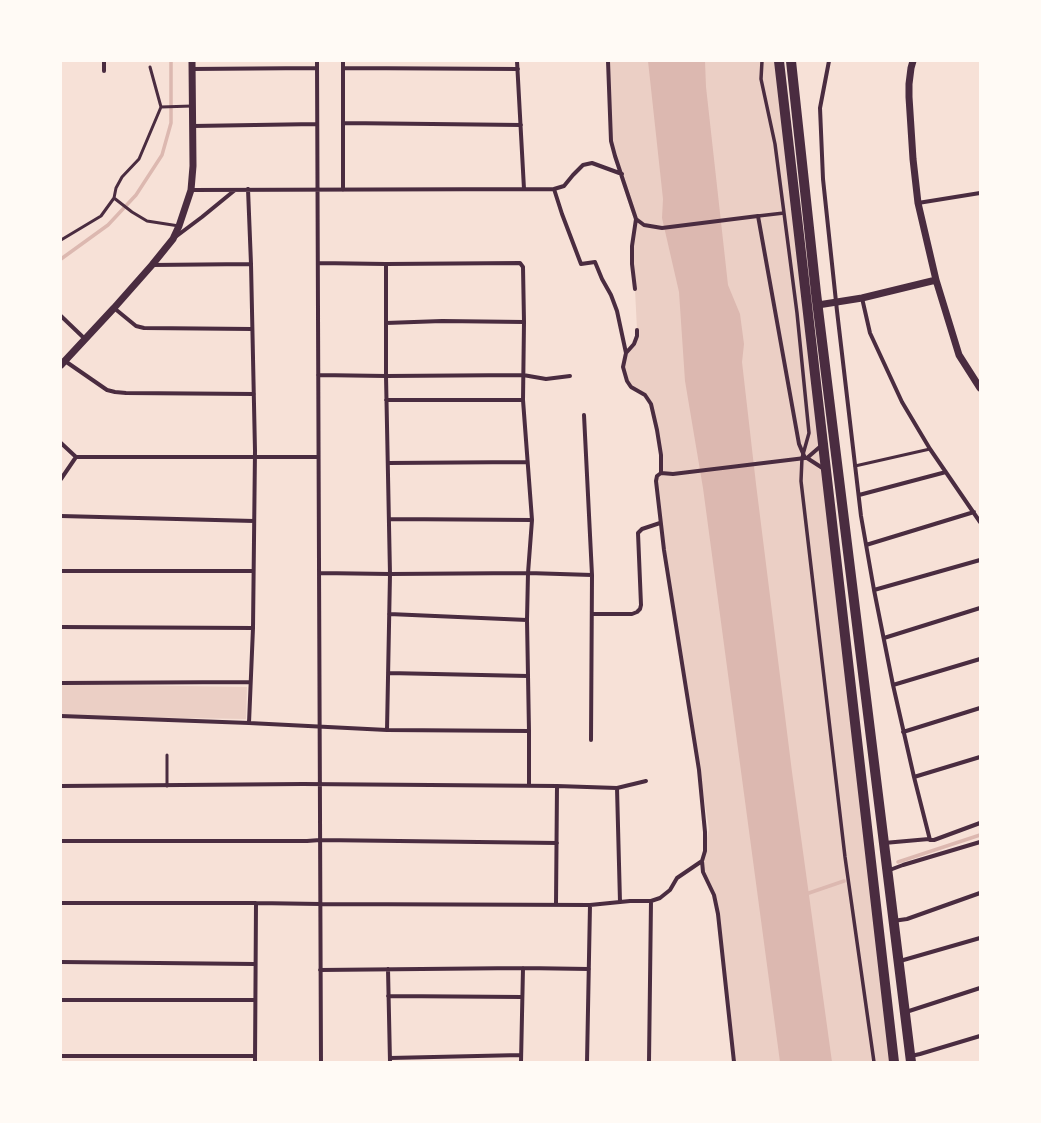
<!DOCTYPE html>
<style>
body{margin:0}
#map{position:relative;width:1041px;height:1123px;overflow:hidden;background:#f7e1d7;font-family:"Noto Sans",sans-serif}
canvas{display:block}
.frame{position:absolute;inset:0;border:62px solid #fffaf5;pointer-events:none}
</style>
<div id="map">
<canvas width="1041" height="1123"></canvas>
<div class="frame"></div>
</div>
<script>
const ctx = document.querySelector('canvas').getContext('2d');
ctx.lineJoin = 'round';
function paint(path, color) { ctx.fillStyle = color; ctx.fill(path, 'evenodd'); }
const shape = rows => new Path2D(rows.map(r => 'M' + r).join(''));
function trace(path, color, width, dash) { ctx.strokeStyle = color; ctx.lineWidth = width; ctx.lineCap = dash ? 'butt' : 'round'; ctx.setLineDash(dash || []); ctx.stroke(path); }
paint(shape([
 [608,61,779,61,894,1062,734,1062,714,895,703,872,702,861,709,829,664,550,656,481,661,473,661,455,651,404,645,395,631,387,623,367,626,353,634,344,637,330,635,289,632,264,636,219,611,141],
 [61,684,247,687,246,719,61,716]
]), '#ebcfc5');
paint(shape([
 [648,61,705,61,706,87,728,285,740,314,744,344,742,362,756,484,792,772,832,1062,780,1062,703,488,685,381,679,292,662,218,663,199]
]), '#dcb8b0');
trace(shape([
 [61,259,108,225,136,195,162,155,171,123,171,61],
 [898,862,980,835],
 [806,894,844,881]
]), '#dcb8b0', 3.5);
trace(shape([
 [161,107,192,106],
 [114,198,132,212,147,221,179,226],
 [61,240,101,216,114,198,116,188,122,177,139,159,161,107,150,67],
 [855,466,930,449],
 [167,786,167,755]
]), '#4a2c40', 3);
trace(shape([
 [762,61,761,79,775,144,784,213,797,313,809,433,802,458,801,481,845,857,874,1062],
 [758,216,784,213]
]), '#4a2c40', 3.5);
trace(shape([
 [104,61,104,71],
 [317,61,321,1062],
 [517,61,524,189],
 [608,61,611,141,615,156,636,219,644,225,662,228,758,216,799,444,805,458],
 [829,61,820,108,823,179,837,311,861,516,874,590,893,685,914,777,930,840,934,840,980,823],
 [343,68,518,69],
 [192,69,317,68],
 [343,123,521,125],
 [193,126,317,124],
 [248,189,251,264,255,451,253,628,249,723],
 [554,189,562,214,581,264,595,262,602,279,611,295,617,311,626,353,623,367,627,381,631,387,645,395,651,404,657,430,661,455,661,473],
 [191,190,554,189,564,186,573,175,583,165,592,163,622,174],
 [343,190,343,61],
 [918,203,980,193],
 [174,238,202,217,235,190],
 [318,263,386,264,520,263,523,267,524,322,523,400,532,520,528,573,527,620,529,731,529,786],
 [386,264,386,376,390,574,387,730],
 [152,265,251,264],
 [635,289,632,264,632,246,636,219],
 [862,298,870,333,902,402,930,449,980,522],
 [114,308,136,326,144,328,252,329],
 [61,316,85,339],
 [386,323,442,321,524,322],
 [626,353,634,344,637,336,637,330],
 [65,361,107,390,115,392,126,393,254,394],
 [318,375,386,376,523,375,546,379,570,376],
 [386,400,523,400],
 [584,415,592,575,591,740],
 [61,443,76,457,318,457],
 [807,458,822,445],
 [388,463,527,462],
 [61,479,76,457],
 [859,495,946,472],
 [61,516,254,521],
 [389,519,532,520],
 [866,545,974,512],
 [61,571,253,571],
 [319,573,390,574,528,573,592,575],
 [874,590,980,560],
 [389,614,527,620],
 [592,614,632,614,637,612,640,609,641,605,638,533,642,529,660,523],
 [61,627,253,628],
 [884,638,980,608],
 [388,673,528,676],
 [61,683,250,682],
 [893,685,980,659],
 [61,716,249,723,387,730,529,731],
 [903,732,980,708],
 [914,777,980,757],
 [61,786,303,784,557,786],
 [617,788,646,781],
 [61,841,307,841,320,840,557,843],
 [884,843,929,839],
 [887,871,903,865,980,842],
 [61,903,256,903,320,904,590,905,630,901,651,901,660,898,670,890,677,878,702,861],
 [556,904,557,786,617,788,620,902],
 [893,921,907,919,980,893],
 [900,961,980,938],
 [61,962,255,964],
 [388,969,390,1062],
 [320,970,523,968,589,969],
 [388,996,522,997],
 [61,1000,255,1000],
 [906,1012,980,988],
 [61,1056,255,1056],
 [911,1056,920,1054,980,1036],
 [390,1058,521,1055],
 [255,1062,256,903],
 [521,1062,523,968],
 [587,1062,590,905],
 [649,1062,651,901],
 [734,1062,718,914,714,895,703,872,702,861,705,851,705,832,699,770,664,550,656,481,657,476,661,473,673,474,805,458,807,458,824,469]
]), '#4a2c40', 4);
trace(shape([
 [913,61,911,68,909,84,909,97,913,159,918,203,936,280,959,355,980,388],
 [818,305,862,298,936,280],
 [61,365,114,308,152,265,173,239,179,226,191,190,193,166,192,61]
]), '#4a2c40', 7);
trace(shape([
 [779,61,894,1062],
 [791,61,816,293,911,1062]
]), '#4a2c40', 10);
</script>
